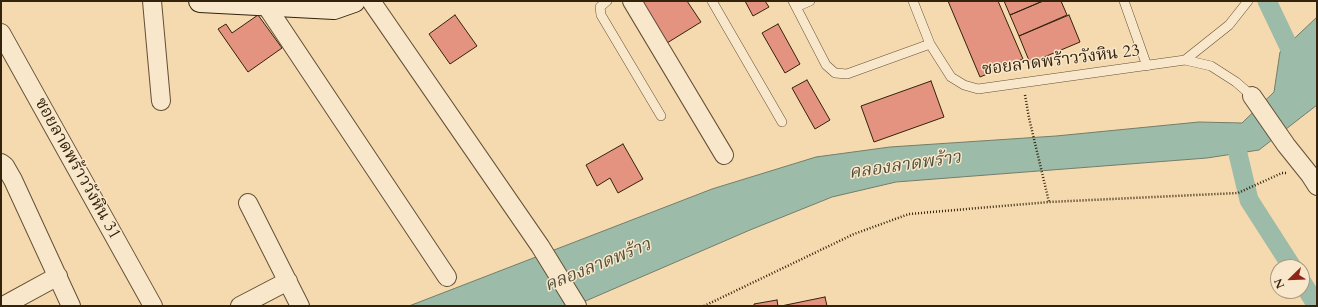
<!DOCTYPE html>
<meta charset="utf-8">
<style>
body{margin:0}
#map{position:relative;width:1318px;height:307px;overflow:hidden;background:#f5daaf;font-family:Cardo,serif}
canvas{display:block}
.frame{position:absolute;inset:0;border:2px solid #33220c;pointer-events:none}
.north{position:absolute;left:1270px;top:259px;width:40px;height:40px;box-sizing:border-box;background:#f8e7cb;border:1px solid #a9987f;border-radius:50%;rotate:247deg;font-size:11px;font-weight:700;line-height:16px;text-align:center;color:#33220c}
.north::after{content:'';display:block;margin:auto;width:14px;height:18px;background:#8f2418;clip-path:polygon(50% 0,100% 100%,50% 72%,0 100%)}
</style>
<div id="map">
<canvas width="1318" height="307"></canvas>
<div class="frame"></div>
<div class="north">N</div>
</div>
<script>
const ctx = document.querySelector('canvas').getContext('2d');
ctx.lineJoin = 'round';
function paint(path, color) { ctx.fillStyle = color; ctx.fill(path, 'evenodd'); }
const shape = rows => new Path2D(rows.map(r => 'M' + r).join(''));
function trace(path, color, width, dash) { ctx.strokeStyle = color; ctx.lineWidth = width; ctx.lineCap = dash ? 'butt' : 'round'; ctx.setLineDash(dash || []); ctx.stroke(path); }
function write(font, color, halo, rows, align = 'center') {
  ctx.font = font + ' Cardo,"Noto Serif Thai",serif'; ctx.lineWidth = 3; ctx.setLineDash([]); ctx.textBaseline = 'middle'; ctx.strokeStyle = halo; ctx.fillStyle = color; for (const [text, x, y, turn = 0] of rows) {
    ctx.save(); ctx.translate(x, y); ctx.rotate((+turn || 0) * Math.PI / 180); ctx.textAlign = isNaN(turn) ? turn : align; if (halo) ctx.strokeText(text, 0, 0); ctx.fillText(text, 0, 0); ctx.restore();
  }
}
const water = shape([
 [1317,17,1317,105,1259,150,1207,158,896,182,832,197,750,230,574,306,409,306,712,189,816,157,890,147,1056,136,1199,122,1242,123,1274,92,1280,52,1317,17]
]);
paint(water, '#9cbba8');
trace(water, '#727e6a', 1);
trace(shape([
 [1267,1,1299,68],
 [1233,133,1249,200,1292,267],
 [1302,282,1317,306]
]), '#9cbba8', 19);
const building = shape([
 [640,1,687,1,701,22,667,43,640,1],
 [745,1,765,1,769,7,753,16,745,1],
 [948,1,998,1,1023,59,980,77,948,1],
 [1004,1,1043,1,1010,15,1004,1],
 [1043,1,1061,1,1067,15,1019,36,1010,15,1043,1],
 [258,15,282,48,248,72,218,29,226,24,232,33,258,15],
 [455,15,477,46,450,64,429,34,455,15],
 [1069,15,1080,42,1030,63,1019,36,1069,15],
 [778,24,800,64,785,73,762,33,778,24],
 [807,80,830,120,815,129,792,88,807,80],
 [931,81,944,117,874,142,861,106,931,81],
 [623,144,643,179,618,193,610,178,597,186,586,165,623,144],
 [825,297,827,306,781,306,825,297],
 [777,300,778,306,754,306,754,304,777,300]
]);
paint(building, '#e39380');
trace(building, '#33220c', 1);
const lane = shape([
 [607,1,600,7,601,15,661,116],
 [712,1,782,122],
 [793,1,826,65,835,73,847,74,930,44],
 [913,1,930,44,951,77,964,85,978,89,1185,60,1211,66,1236,82,1252,96],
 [1124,1,1147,66],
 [796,7,810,1],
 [1185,60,1229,25,1248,1]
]);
const street = shape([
 [152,1,161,101],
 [263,1,447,277],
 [371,1,540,246,577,306],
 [632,1,724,155],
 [1,33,153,306],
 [1252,96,1286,145,1310,175,1317,186],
 [1,163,5,166,13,180,71,306],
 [248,203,300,306],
 [3,306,58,276],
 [240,306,288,281]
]);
const secondary = shape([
 [200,1,334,8,354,1]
]);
trace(lane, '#645035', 10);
trace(street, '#645035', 20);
trace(secondary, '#33220c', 24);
trace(shape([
 [1025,95,1029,118,1049,202],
 [704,306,854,234,909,214,1049,202,1238,193,1282,173,1286,173]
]), '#33220c', 2.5, [1, 2]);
trace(lane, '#f8e7cb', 9);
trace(street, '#f8e7cb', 18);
trace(secondary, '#f8e7cb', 22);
write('17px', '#33220c', '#f8e7cb', [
 ["ซอยลาดพร้าววังหิน 23",1061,61,-7],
 ["ซอยลาดพร้าววังหิน 31",77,169,61]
]);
write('italic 18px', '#52503b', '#f8e7cb', [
 ["คลองลาดพร้าว",905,166,-8],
 ["คลองลาดพร้าว",598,266,-22]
]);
</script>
